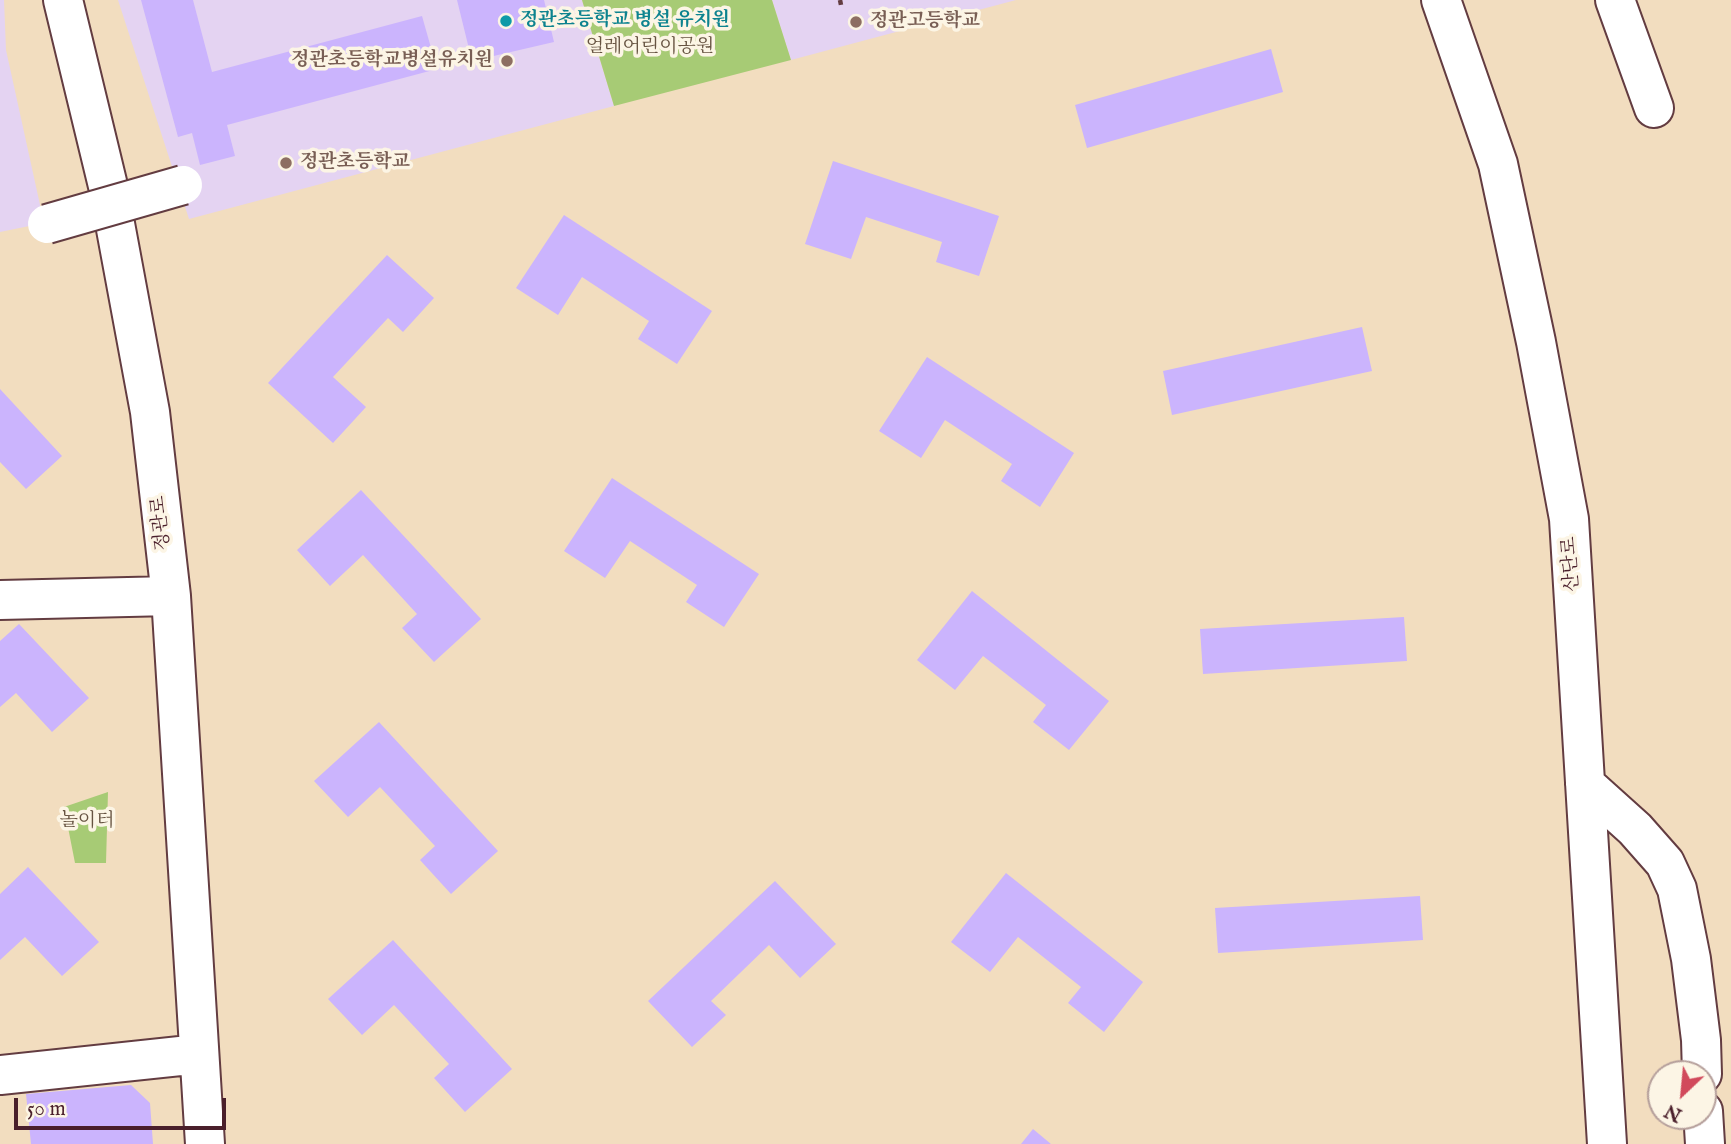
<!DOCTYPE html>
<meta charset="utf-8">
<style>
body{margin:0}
#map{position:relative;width:1731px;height:1144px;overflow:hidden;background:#f2ddbf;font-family:"IM FELL English",serif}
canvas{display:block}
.north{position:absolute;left:1647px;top:1060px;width:70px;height:70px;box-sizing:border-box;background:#fcf5e5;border:2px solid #b59f9b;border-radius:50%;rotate:206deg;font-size:19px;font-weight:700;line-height:28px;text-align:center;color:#4a1f2b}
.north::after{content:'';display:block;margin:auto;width:24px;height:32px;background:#d1495b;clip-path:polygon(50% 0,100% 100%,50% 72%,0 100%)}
.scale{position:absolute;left:14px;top:1098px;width:212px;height:32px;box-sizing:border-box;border:4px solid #4a1f2b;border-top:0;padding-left:9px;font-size:21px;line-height:24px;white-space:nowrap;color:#4a1f2b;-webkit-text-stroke:5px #fcf5e5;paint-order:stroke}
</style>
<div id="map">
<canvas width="1731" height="1144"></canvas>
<div class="north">N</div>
<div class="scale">50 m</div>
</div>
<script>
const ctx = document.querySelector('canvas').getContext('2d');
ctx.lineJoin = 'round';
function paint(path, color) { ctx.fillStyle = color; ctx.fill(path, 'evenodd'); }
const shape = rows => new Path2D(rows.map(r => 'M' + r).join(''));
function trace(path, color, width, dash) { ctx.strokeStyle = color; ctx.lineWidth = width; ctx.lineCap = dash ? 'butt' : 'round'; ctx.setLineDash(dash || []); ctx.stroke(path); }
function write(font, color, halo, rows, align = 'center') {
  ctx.font = font + ' "IM FELL English","Noto Serif KR",serif'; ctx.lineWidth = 7; ctx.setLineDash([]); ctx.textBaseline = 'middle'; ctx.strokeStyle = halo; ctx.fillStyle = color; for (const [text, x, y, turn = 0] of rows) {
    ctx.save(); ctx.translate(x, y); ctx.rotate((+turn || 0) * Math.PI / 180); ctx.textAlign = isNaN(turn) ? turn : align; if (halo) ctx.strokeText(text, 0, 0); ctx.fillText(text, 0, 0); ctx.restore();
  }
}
paint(shape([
 [0,0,4,0,6,50,44,223,0,232],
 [118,0,582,0,614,106,189,219],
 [772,0,1016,0,791,60]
]), '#e4d3f2');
paint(shape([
 [582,0,772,0,791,60,614,106],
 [108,792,106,863,75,863,64,807]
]), '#a7cb75');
paint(shape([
 [141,0,193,0,212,72,422,16,437,69,227,125,235,156,200,165,192,133,178,137],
 [457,0,544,0,554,42,472,61],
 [1271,49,1283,92,1087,148,1075,105],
 [833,161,999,216,979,276,936,262,942,242,866,217,851,259,805,244],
 [564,215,712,311,677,364,638,339,649,321,582,277,558,315,516,288],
 [387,255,434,298,403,332,388,318,333,377,366,407,333,443,268,383],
 [1362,327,1372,371,1172,415,1163,371],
 [927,357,1074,453,1040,507,1001,481,1012,464,945,420,921,458,879,431],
 [0,389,62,456,26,489,0,462],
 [612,478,759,574,724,627,686,602,697,585,630,541,605,578,564,551],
 [361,490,481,619,434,662,402,628,417,614,363,555,330,586,297,550],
 [972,591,1109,701,1069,750,1033,722,1046,705,983,656,955,690,917,660],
 [1404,617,1407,661,1203,674,1200,629],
 [19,624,89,698,52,732,16,693,0,707,0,641],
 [379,722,498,851,451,894,420,860,435,846,380,787,348,817,314,781],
 [28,867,99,942,62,976,25,937,0,960,0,894],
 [1006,873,1143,982,1104,1032,1068,1003,1081,987,1018,937,990,972,951,942],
 [775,881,836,944,800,978,769,945,711,1001,726,1015,692,1047,648,1001],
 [1420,896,1423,940,1218,953,1215,908],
 [393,940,512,1069,465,1112,434,1078,449,1064,394,1005,362,1035,328,999],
 [131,1085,150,1103,153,1144,31,1144,26,1094],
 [1033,1129,1051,1144,1021,1144]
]), '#cbb4fd');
const minor = shape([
 [63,0,108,186,150,412,171,596,205,1144],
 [1441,0,1498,164,1536,342,1569,519,1607,1144],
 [1615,0,1654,108],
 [0,600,171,596],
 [1585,784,1635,829,1665,863,1677,889,1691,959,1701,1040,1702,1074],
 [0,1075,199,1054],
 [1703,1111,1705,1144]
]);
trace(minor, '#633c41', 42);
trace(shape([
 [840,0,841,5]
]), '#633c41', 4.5, [5, 5]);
trace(minor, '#fff', 38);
const minorBridge = shape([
 [47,224,183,185]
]);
trace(minorBridge, '#633c41', 42, []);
trace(minorBridge, '#fff', 38);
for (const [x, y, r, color] of [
 [506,21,7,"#0f9aa8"],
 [856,22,7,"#8d6e63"],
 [507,61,7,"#8d6e63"],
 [286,163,7,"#8d6e63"]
]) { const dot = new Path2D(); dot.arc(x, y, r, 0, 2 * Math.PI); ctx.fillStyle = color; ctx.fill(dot); trace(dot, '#fcf5e5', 2.5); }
write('bold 19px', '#0d838f', '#fcf5e5', [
 ["정관초등학교 병설 유치원",520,21]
], 'left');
write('bold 19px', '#785e54', '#fcf5e5', [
 ["정관고등학교",870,22],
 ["정관초등학교병설유치원",493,61,"right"],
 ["정관초등학교",300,163]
], 'left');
write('19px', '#665341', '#fcf5e5', [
 ["얼레어린이공원",650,48],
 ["놀이터",87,822]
]);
write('19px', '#4a1f2b', '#fcf5e5', [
 ["정관로",162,523,-96],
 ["산단로",1572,564,-94]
]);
</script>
